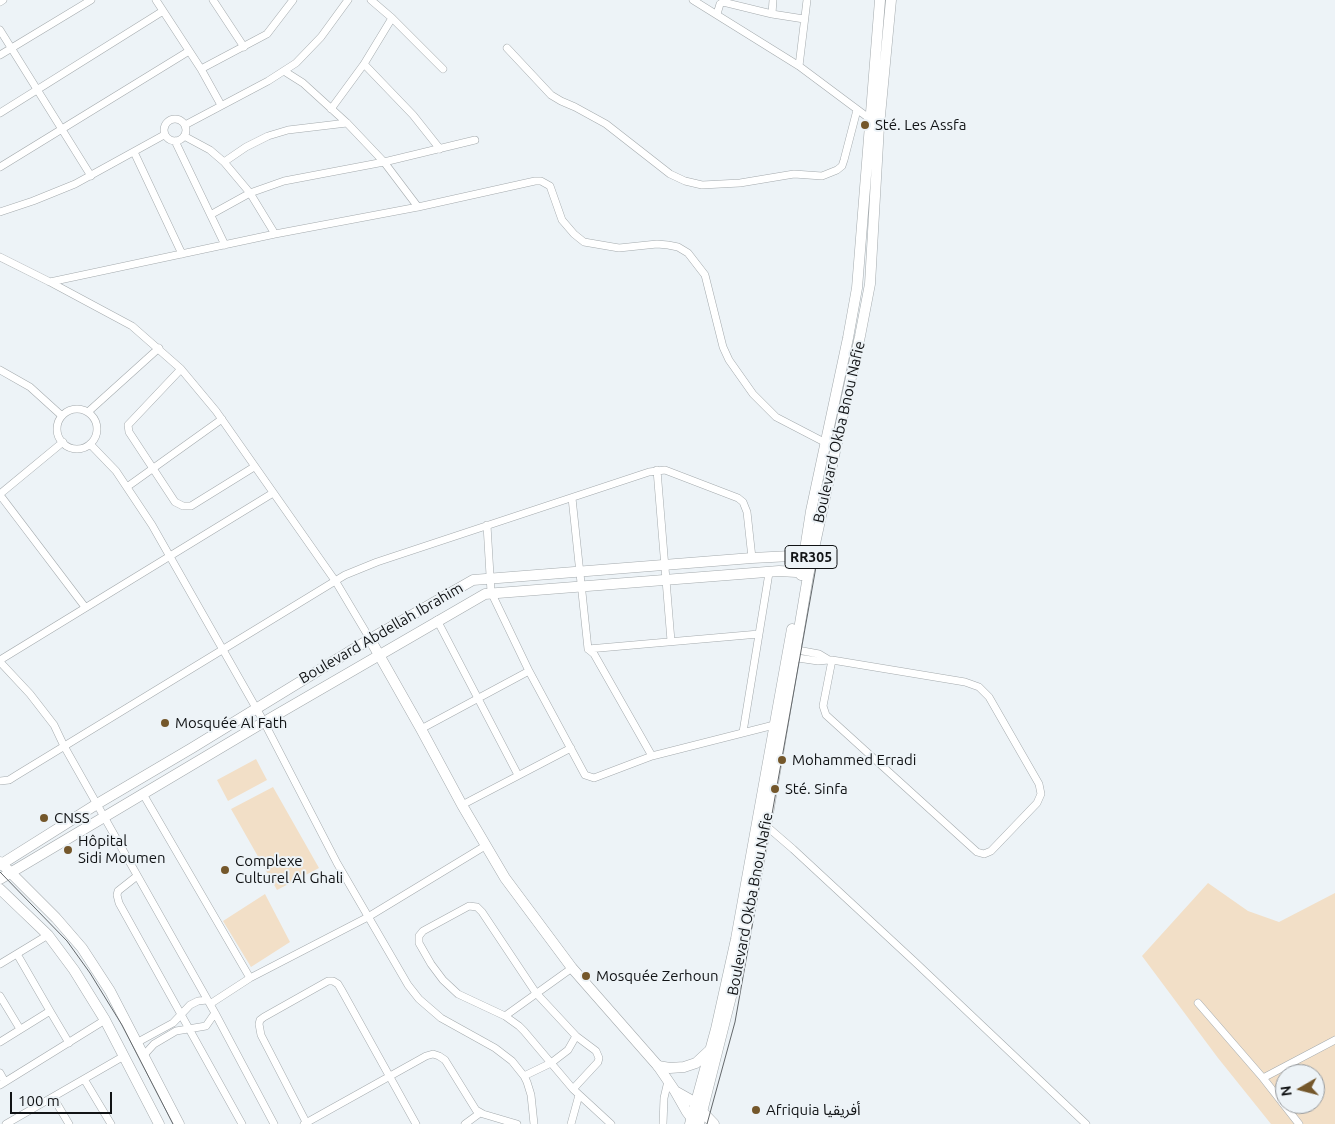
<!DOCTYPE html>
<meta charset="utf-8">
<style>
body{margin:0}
#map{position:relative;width:1335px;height:1124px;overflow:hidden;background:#edf3f7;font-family:Ubuntu,sans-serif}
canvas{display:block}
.north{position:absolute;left:1275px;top:1064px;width:50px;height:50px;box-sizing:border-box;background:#edf3f7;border:1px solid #95999d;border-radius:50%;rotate:262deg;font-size:14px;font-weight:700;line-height:20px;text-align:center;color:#111315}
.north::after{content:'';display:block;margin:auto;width:18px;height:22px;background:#74572b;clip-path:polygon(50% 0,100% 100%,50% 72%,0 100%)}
.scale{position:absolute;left:10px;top:1092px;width:102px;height:22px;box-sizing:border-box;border:2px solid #111315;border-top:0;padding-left:6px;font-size:15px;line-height:18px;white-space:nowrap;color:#111315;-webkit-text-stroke:4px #edf3f7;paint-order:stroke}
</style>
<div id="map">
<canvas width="1335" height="1124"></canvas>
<div class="north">N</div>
<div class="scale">100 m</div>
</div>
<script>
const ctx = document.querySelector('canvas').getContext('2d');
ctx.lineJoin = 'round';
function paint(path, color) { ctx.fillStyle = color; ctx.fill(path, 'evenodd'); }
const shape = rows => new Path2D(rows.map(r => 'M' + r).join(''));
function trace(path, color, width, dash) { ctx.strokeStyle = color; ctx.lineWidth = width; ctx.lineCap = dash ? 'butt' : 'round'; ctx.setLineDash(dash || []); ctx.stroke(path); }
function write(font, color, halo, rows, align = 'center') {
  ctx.font = font + ' Ubuntu,"Noto Sans Arabic",sans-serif'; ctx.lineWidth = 4; ctx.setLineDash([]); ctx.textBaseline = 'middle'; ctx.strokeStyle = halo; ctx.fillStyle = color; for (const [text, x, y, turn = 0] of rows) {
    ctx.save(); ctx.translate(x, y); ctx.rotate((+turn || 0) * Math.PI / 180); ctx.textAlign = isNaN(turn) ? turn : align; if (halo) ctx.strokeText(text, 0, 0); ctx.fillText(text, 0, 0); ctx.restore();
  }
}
paint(shape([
 [256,759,267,780,228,801,217,780],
 [273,787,319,868,277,890,231,809],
 [1208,883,1248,911,1279,922,1335,893,1335,1124,1271,1124,1218,1058,1142,956],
 [1285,1074,1315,1074,1315,1104,1285,1104],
 [265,894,290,942,251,967,223,921]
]), '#f2dfc7');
const street = shape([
 [156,0,201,69,221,105],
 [213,0,244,47],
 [371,0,392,18,443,69],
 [693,0,799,66,870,119],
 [0,2,3,0],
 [717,14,720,4,723,2,772,14,804,19],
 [772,14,773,0],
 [0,30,91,176],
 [507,48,551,95,561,101,575,107,606,124,670,174,685,181,702,185,740,183,794,174,822,176,837,170,842,166,844,160,857,110],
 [0,55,91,0],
 [364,64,413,115,440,149],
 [799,66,807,0],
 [201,69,267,34,293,0],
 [284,71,303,83,347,123,384,162,418,207],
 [331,109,364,64,392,18],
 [0,113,163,11],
 '164 130a11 11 0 1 1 22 0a11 11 0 1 1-22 0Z',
 [185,125,268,81,296,63,321,37,348,0],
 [184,136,210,150,224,162,250,193,275,234],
 [175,141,225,245],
 [134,152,182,254],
 [224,162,246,147,268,136,288,130,347,123],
 [0,167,189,51],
 [0,212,33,201,75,184,164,135],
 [212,214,250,193,284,181,384,162,475,140],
 [0,257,50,282,132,326,181,369,216,411,336,582,370,639],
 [50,282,275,234,418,207,535,181,541,181,550,186,562,220,574,234,584,242,619,248,657,244,668,245,678,247,688,253,705,275,723,347,729,360,753,394,776,417,826,443],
 [181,369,128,425,129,432,175,502,183,506,191,506,254,467],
 [0,370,30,387,62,416],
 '57 429a20 20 0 1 1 40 0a20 20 0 1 1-40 0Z',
 [88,412,159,348],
 [90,444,116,471,152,525,264,722,337,863,408,985,419,999,441,1018,495,1048,512,1061,524,1076,527,1082,531,1095,534,1124],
 [657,470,671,641],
 [127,487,222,419],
 [0,494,63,442],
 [0,495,85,607],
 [572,498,588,649,594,654,652,756],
 [487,525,491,592,529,671,585,775,594,778,652,756,774,725],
 [437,620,518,775],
 [588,649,759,634],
 [792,649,819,654,829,660],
 [791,657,818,661,829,660,832,660,965,682,979,687,989,697,1039,784,1041,794,1037,803,991,851,984,854,977,852,826,715,823,706,832,660],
 [0,660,273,493],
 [0,662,30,694,54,725,64,746,215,1013,274,1124],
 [421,729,529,671],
 [743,732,769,573],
 [0,781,9,780,17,775,345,575,377,562,649,472,665,470,738,498,743,502,747,512,752,558],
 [143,794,250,978],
 [462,805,571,748],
 [764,824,793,849,915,962,1086,1124],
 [137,876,118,891,117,895,119,903,242,1124],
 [17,954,50,1011],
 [0,964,48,935],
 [0,996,20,1029],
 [1198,1003,1263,1078,1299,1124],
 [210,1004,250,978,368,917,485,846],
 [505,1016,572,968],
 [0,1042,50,1011,69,1043],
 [138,1042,173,1023,190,1005,198,1001,207,1000],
 [144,1055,154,1044,176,1031,206,1026,215,1013],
 [0,1073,5,1082],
 [524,1076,551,1063,568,1050,576,1036,536,993,482,912,477,907,469,906,423,931,419,936,419,943,431,964,443,980,458,994,505,1016,519,1026,524,1031,551,1063,573,1089,611,1124],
 [1263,1078,1335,1040],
 [84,1079,111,1124],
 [0,1085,105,1020],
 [573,1089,598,1062,599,1058,596,1051,576,1036],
 [53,1097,69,1124],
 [306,1122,261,1035,259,1024,260,1020,264,1017,328,981,333,981,338,984,341,989,416,1124],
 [6,1124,124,1056],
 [304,1124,426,1056,433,1054,439,1056,445,1060,476,1110,483,1114,517,1124],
 [465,1124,480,1113],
 [571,1124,579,1095],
 [663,1124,664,1098,668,1081]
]);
const secondary = shape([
 [370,639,421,729,462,805,505,878,572,968,658,1066,675,1091,687,1112,696,1124],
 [0,865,97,804,192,748,370,639,473,580,752,558,811,555],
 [0,879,264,722,485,594,779,571,796,572,808,574],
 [675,1091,691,1100,714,1124]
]);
const primary = shape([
 [801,575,811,511,848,338,857,288,880,0],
 [0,862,56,918,82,948,110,991,179,1124],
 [0,889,48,935,74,970,105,1020,159,1124],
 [658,1066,670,1068,684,1067,696,1063,710,1050],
 [690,1124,716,1029,736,939,792,629],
 [699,1124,741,957,766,826,808,576,860,336,870,284,879,126,891,0]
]);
trace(street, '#a4aaad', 8);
trace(secondary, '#a4aaad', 11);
trace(primary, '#a4aaad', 11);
trace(street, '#fff', 7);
trace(secondary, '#fff', 10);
trace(primary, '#fff', 10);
trace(shape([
 [0,872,67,941,90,973,122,1025,173,1124],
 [707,1124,735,1022,819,550]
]), '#63676a', 1);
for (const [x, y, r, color] of [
 [865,125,5,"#74572b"],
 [165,723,5,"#74572b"],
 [782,760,5,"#74572b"],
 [775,789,5,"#74572b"],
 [44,818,5,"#74572b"],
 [68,850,5,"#74572b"],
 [225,870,5,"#74572b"],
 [586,976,5,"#74572b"],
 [756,1110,5,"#74572b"]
]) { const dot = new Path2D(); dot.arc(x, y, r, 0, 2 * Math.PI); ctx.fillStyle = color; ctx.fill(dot); trace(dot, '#edf3f7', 2); }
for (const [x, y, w] of [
 [811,557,52]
]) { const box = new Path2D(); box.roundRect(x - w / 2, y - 11.5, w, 23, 4); ctx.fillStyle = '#edf3f7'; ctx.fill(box); trace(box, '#111315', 1); }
write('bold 14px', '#111315', null, [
 ["RR305",811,557]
]);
write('15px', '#111315', '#edf3f7', [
 ["Sté. Les Assfa",875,125],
 ["Mosquée Al Fath",175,723],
 ["Mohammed Erradi",792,760],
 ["Sté. Sinfa",785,789],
 ["CNSS",54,818],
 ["Hôpital",78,841],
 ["Sidi Moumen",78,858],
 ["Complexe",235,861],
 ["Culturel Al Ghali",235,878],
 ["Mosquée Zerhoun",596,976],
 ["Afriquia أفريقيا",766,1110]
], 'left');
write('15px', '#111315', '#edf3f7', [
 ["Boulevard Okba Bnou Nafie",839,432,-77],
 ["Boulevard Abdellah Ibrahim",381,633,-30],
 ["Boulevard Okba Bnou Nafie",750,904,-79]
]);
</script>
